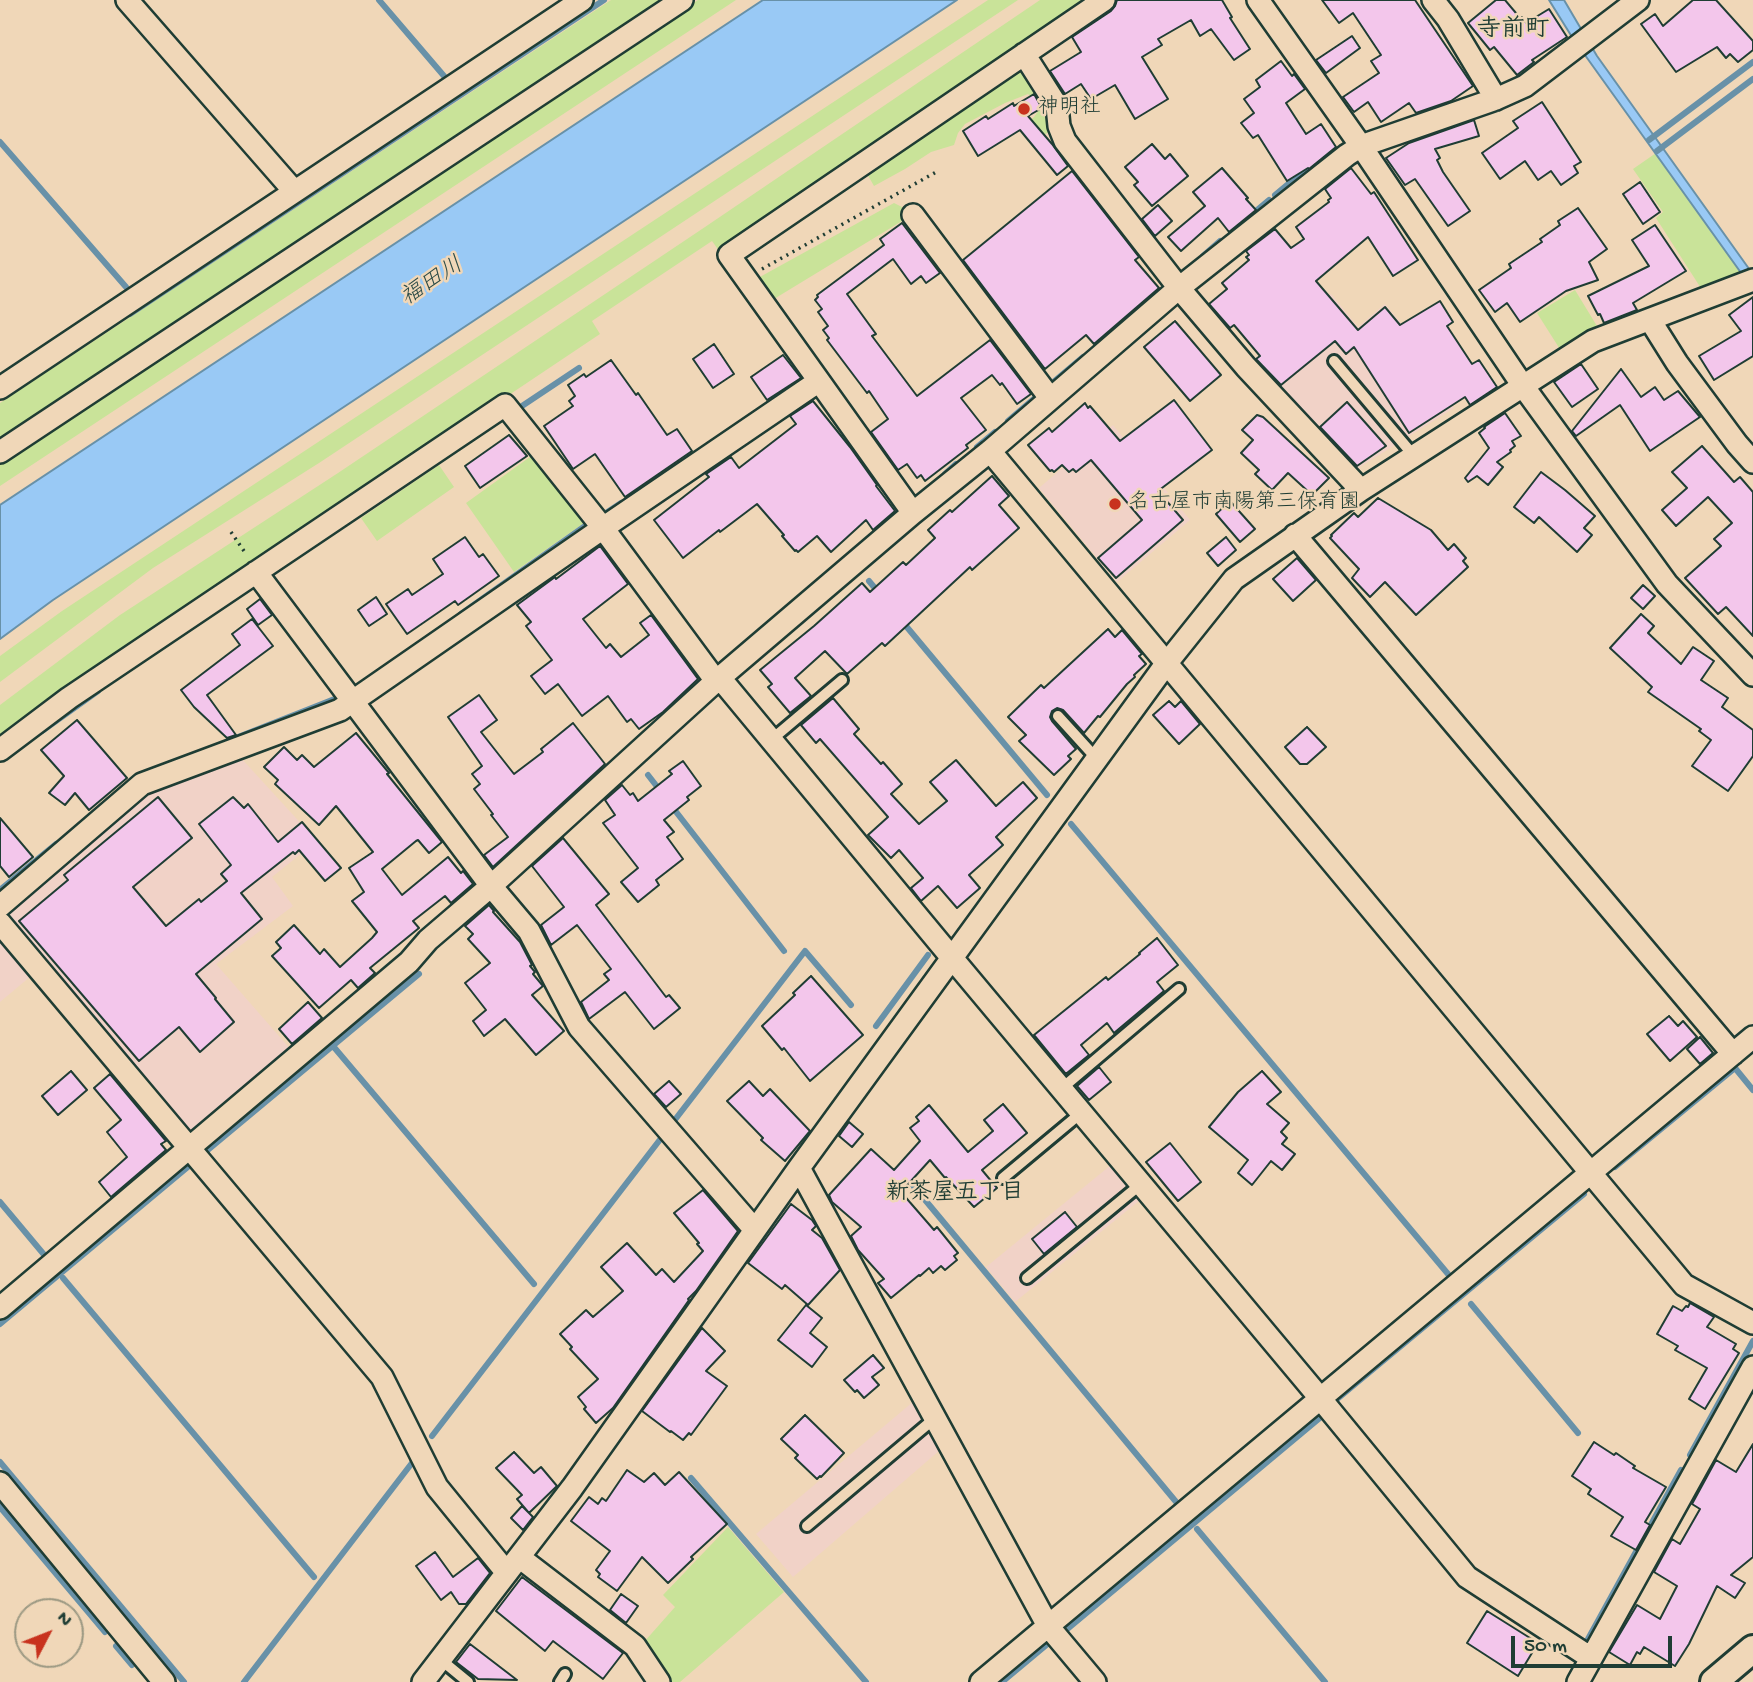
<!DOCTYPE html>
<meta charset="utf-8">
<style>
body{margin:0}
#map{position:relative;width:1753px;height:1682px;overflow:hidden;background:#f0d7b8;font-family:"Gochi Hand",sans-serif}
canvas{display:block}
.north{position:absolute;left:14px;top:1598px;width:70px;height:70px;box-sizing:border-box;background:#f0d7b8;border:2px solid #9c9983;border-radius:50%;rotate:48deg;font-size:19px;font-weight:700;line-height:28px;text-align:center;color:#1f3d34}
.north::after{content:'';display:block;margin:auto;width:24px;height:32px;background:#c8321e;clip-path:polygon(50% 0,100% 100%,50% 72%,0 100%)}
.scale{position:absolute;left:1511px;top:1636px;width:161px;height:32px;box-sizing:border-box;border:4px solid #1f3d34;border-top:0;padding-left:9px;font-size:21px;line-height:24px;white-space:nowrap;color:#1f3d34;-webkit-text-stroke:5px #f0d7b8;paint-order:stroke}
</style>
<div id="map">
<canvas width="1753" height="1682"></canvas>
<div class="north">N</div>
<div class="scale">50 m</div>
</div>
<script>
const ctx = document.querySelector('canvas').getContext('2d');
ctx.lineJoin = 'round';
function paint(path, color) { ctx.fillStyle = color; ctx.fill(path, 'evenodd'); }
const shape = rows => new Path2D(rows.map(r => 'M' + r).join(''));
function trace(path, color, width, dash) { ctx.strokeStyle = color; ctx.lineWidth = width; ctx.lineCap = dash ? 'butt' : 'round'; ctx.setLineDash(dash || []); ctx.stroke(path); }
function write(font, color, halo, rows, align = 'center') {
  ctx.font = font + ' "Gochi Hand","Klee One",sans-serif'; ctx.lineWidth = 5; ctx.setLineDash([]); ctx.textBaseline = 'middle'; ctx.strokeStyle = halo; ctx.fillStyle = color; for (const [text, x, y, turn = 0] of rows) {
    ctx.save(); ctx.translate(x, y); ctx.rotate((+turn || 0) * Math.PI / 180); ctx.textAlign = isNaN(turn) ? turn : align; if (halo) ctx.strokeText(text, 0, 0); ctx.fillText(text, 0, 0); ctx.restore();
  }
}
paint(shape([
 [1331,294,1358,327,1385,304,1427,354,1422,358,1454,408,1355,470,1253,360],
 [1113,425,1190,520,1117,582,1039,488],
 [241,758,317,841,272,877,293,906,216,964,292,1051,192,1136,8,918,13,907,142,795],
 [0,939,31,976,0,1002],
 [1111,1165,1140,1200,1015,1302,986,1267],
 [914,1401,940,1450,793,1577,756,1534]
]), '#f1d2c7');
paint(shape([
 [611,0,668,0,0,443,0,403],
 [698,0,736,0,0,486,0,465],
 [988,0,1018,0,319,463,153,568,0,682,0,656,62,611],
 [1040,0,1092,0,722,255,712,241,592,321,600,334,67,691,0,742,0,705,120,615,338,473,705,227],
 [1025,64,1049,102,1054,129,1034,141,1027,123,1034,117,1039,110,1036,101,1028,94,1005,103,965,124,958,133,954,145,931,152,905,169,874,186,866,172],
 [1656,153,1744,277,1704,293,1656,218,1663,212,1633,169],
 [894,203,902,207,907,218,774,299,758,278],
 [1575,290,1600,331,1563,354,1537,313],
 [534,454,584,523,514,572,466,503],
 [439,465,454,487,377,541,361,518],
 [728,1527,784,1592,680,1682,670,1682,644,1642,675,1607,663,1595]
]), '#c9e399');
const water = shape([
 [763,0,957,0,53,600,0,639,0,505,763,0],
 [1549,0,1564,0,1597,56,1752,273,1744,277,1572,37,1549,0]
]);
paint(water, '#99c9f5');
trace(water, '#6891a8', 2);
trace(shape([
 [379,0,444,76],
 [1649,140,1753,62],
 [0,142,126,287],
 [1657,151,1753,79],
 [1275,195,1311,165],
 [1231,232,1269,200],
 [1203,256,1220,241],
 [130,314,604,0],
 [1051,384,1083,357],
 [522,406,579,368],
 [1008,421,1036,397],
 [977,447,995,432],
 [945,474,956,464],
 [603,515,621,503],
 [869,581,879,593],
 [461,614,585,526],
 [901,620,1047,795],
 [42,731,98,691],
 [228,741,337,698],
 [648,775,662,793],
 [670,804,784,951],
 [1071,824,1448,1274],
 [0,890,56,844],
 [876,1026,928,955],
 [333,1046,534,1284],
 [674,1121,805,951,851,1005],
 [203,1154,419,974],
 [1615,1167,1735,1068,1753,1090],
 [911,1183,1177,1503],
 [0,1202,46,1257],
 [63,1278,314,1577],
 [1471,1304,1578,1433],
 [0,1324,189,1166],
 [1336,1400,1584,1194],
 [432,1436,662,1137],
 [1690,1455,1753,1341],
 [0,1462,184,1682],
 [691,1478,866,1682],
 [0,1507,105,1632],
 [1197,1529,1325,1682],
 [1065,1631,1321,1417],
 [1588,1639,1681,1470],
 [116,1646,132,1665],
 [244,1682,415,1459],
 [1002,1682,1050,1642]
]), '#6891a8', 6);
const building = shape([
 [1117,0,1222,0,1232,17,1230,18,1250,49,1234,60,1211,29,1200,36,1191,20,1158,39,1162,45,1142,57,1168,99,1135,119,1115,85,1091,99,1081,84,1065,94,1050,71,1081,52,1072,37,1111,11,1115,6,1117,0],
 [1322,0,1415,0,1473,86,1451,101,1416,113,1409,103,1381,122,1368,102,1354,112,1343,97,1379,73,1371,61,1381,55,1353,13,1339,23,1322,0],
 [1496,0,1505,0,1521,19,1522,17,1526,23,1549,9,1567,37,1532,60,1534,62,1517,75,1494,47,1490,50,1468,23,1496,0],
 [1693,0,1716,0,1753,41,1753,50,1738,62,1730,54,1726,58,1717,47,1676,72,1641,24,1655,14,1663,26,1693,0],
 [1352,36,1360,48,1326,73,1316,60,1352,36],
 [1281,61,1292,76,1294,74,1305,89,1286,103,1306,134,1321,124,1336,147,1309,169,1308,168,1287,181,1258,135,1253,138,1241,123,1254,113,1244,99,1260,87,1256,80,1281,61],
 [1034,94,1042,108,1028,116,1052,144,1068,166,1057,175,1020,130,978,156,963,131,986,116,988,119,1013,103,1014,106,1034,94],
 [1542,102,1581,162,1574,166,1578,173,1561,185,1551,171,1538,180,1525,161,1500,179,1482,153,1518,128,1513,121,1542,102],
 [1474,120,1479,136,1435,149,1440,158,1437,160,1443,172,1470,211,1448,226,1415,179,1405,185,1386,158,1409,143,1474,120],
 [1152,144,1165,159,1170,154,1188,176,1152,206,1134,185,1138,182,1125,167,1152,144],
 [1222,168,1248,198,1246,199,1256,210,1229,232,1218,218,1181,251,1168,237,1205,206,1193,192,1222,168],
 [1351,168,1371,194,1374,192,1418,260,1393,276,1368,237,1316,281,1358,330,1385,307,1400,325,1440,301,1453,322,1447,326,1472,364,1479,360,1497,387,1470,405,1465,397,1409,433,1354,347,1346,354,1335,341,1281,385,1256,359,1260,356,1234,325,1230,328,1209,304,1227,289,1222,283,1249,260,1246,257,1249,255,1246,251,1275,229,1291,248,1304,239,1296,227,1329,202,1328,200,1331,198,1325,189,1351,168],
 [1072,171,1139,257,1135,260,1159,288,1094,344,1086,335,1045,369,963,260,1072,171],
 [1640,182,1660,212,1643,224,1623,194,1640,182],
 [1158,205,1172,221,1155,236,1142,219,1158,205],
 [1578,208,1607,249,1589,262,1598,280,1566,291,1520,322,1507,303,1495,312,1479,290,1511,268,1509,264,1542,242,1540,239,1560,225,1558,221,1578,208],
 [902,223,940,273,926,283,921,276,911,284,893,259,847,294,876,334,872,336,917,396,990,340,1031,394,1017,404,1002,383,1000,385,992,375,961,398,986,430,966,445,968,448,925,481,921,475,917,478,907,464,898,470,871,432,888,419,869,391,867,393,827,340,829,338,823,330,828,326,818,312,822,309,815,300,818,297,817,295,884,245,880,239,902,223],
 [1655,225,1686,271,1633,303,1637,310,1604,323,1600,314,1598,315,1588,296,1649,266,1632,240,1655,225],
 [1753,297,1753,356,1714,380,1699,356,1741,331,1729,315,1753,297],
 [1175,321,1221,375,1190,401,1144,347,1175,321],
 [714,344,734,374,713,388,693,359,714,344],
 [783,355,801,378,767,400,751,377,783,355],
 [611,360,636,395,638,393,667,435,677,429,692,451,625,497,595,454,573,469,544,426,573,406,569,401,575,396,568,385,584,374,586,377,611,360],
 [1581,364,1598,389,1572,407,1554,382,1581,364],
 [1621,369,1641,397,1655,387,1664,400,1678,391,1700,417,1650,451,1620,405,1576,436,1572,431,1621,369],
 [1174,400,1212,450,1158,491,1183,520,1116,578,1098,558,1142,520,1091,460,1076,472,1073,469,1069,472,1062,465,1054,472,1052,470,1050,471,1028,445,1049,428,1052,432,1085,403,1088,408,1090,406,1120,441,1174,400],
 [813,401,850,447,877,485,876,486,895,511,873,530,866,520,831,552,817,536,798,552,796,550,795,551,782,536,784,535,757,504,720,532,719,530,683,558,654,520,709,477,706,474,731,457,739,468,796,424,790,416,813,401],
 [1347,402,1386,446,1357,466,1320,427,1347,402],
 [1505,413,1521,436,1512,441,1515,446,1510,450,1511,452,1497,462,1503,467,1488,485,1477,476,1468,482,1465,478,1489,448,1479,433,1485,428,1484,427,1505,413],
 [1257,415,1263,417,1329,478,1312,495,1288,473,1272,490,1255,474,1259,470,1241,453,1253,440,1242,430,1257,415],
 [509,435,527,456,480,488,465,466,509,435],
 [1702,446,1734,482,1740,477,1753,492,1753,636,1726,607,1718,614,1685,578,1721,546,1714,539,1732,523,1708,497,1676,526,1662,510,1687,488,1672,472,1702,446],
 [1541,472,1565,490,1595,516,1584,528,1592,535,1577,552,1539,517,1534,523,1514,507,1541,472],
 [992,476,1009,496,999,505,1019,528,972,570,970,567,885,646,882,643,847,674,825,651,795,678,811,696,790,713,768,687,772,684,760,670,814,626,862,583,870,592,903,562,906,565,935,538,928,530,950,510,952,512,992,476],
 [1378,498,1431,530,1448,550,1454,544,1466,558,1463,561,1468,567,1416,615,1385,582,1370,597,1352,578,1359,569,1330,538,1332,536,1331,535,1354,513,1358,517,1378,498],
 [1230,501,1255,529,1240,542,1216,514,1230,501],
 [465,537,479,557,483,554,499,576,458,605,455,601,407,634,386,604,408,589,412,595,443,574,433,559,465,537],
 [1226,537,1236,550,1218,566,1207,553,1226,537],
 [600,546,628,584,583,619,606,648,610,644,621,657,649,635,640,623,651,615,698,679,663,712,639,729,631,719,627,722,608,696,582,716,558,684,545,694,531,676,552,660,526,626,531,622,517,605,555,577,556,579,600,546],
 [1297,558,1316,580,1293,601,1273,579,1297,558],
 [1643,585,1655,596,1643,609,1631,598,1643,585],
 [376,597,387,614,369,626,358,610,376,597],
 [260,599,272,615,258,625,247,609,260,599],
 [1641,614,1654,626,1648,633,1681,664,1693,647,1714,661,1701,680,1728,698,1722,707,1753,730,1753,756,1728,791,1692,766,1711,740,1699,731,1701,729,1648,692,1652,687,1610,648,1641,614],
 [252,619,273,646,207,695,236,735,227,738,194,707,181,690,240,645,232,634,252,619],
 [1108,629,1115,637,1122,630,1142,654,1139,656,1146,664,1134,675,1135,677,1127,684,1100,717,1098,716,1084,733,1063,710,1057,708,1052,711,1050,717,1052,721,1076,749,1068,756,1071,759,1054,775,1019,741,1026,735,1008,717,1041,685,1044,688,1108,629],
 [479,695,497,720,481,732,514,774,543,752,541,749,573,723,605,764,493,867,484,855,508,837,491,815,493,814,474,789,480,784,472,774,482,766,448,717,479,695],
 [833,698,859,729,854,734,881,764,883,762,902,784,891,794,919,824,947,801,930,782,956,760,996,806,1023,782,1037,798,996,837,1003,845,969,875,980,888,957,908,938,886,921,901,911,888,923,878,899,850,891,858,868,835,888,817,820,739,816,743,801,725,833,698],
 [1169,701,1175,707,1181,701,1200,724,1179,744,1153,715,1169,701],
 [77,720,127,778,89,810,75,793,65,805,49,793,64,776,41,750,77,720],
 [1307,727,1326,747,1307,764,1300,764,1285,747,1307,727],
 [356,733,389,773,387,774,442,842,429,853,418,840,416,841,382,869,402,895,448,857,461,873,463,871,473,884,451,903,445,896,413,921,419,928,370,968,375,973,358,988,351,980,319,1008,272,956,281,948,276,942,294,925,320,954,324,949,340,967,372,938,377,932,352,901,364,892,349,868,373,852,336,806,319,825,275,784,278,780,264,767,284,747,297,760,302,755,314,767,356,733],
 [683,761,701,786,687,797,689,800,664,820,674,832,667,837,683,859,656,880,659,885,638,902,621,882,638,868,603,823,615,815,605,800,622,785,630,795,633,793,638,801,672,774,669,771,683,761],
 [158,797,192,838,133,887,166,926,199,899,201,902,227,881,221,874,231,865,199,824,233,797,244,808,248,804,278,842,302,822,341,868,325,881,299,850,295,854,293,852,241,893,262,919,196,974,216,998,215,999,234,1022,200,1052,179,1027,139,1061,19,921,68,880,64,875,158,797],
 [0,818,33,857,9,877,0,866,0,818],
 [563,838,609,894,596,905,666,997,669,995,680,1008,654,1029,625,992,589,1019,581,1002,609,980,604,974,611,969,577,925,551,945,541,925,564,907,532,866,563,838],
 [489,905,494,911,493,912,520,942,532,965,530,966,535,972,533,974,543,986,532,995,564,1031,536,1055,505,1019,484,1036,473,1021,486,1010,465,983,490,963,468,939,473,934,465,926,489,905],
 [1157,938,1178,965,1157,982,1164,991,1114,1033,1107,1023,1081,1045,1089,1055,1067,1073,1065,1073,1034,1035,1106,977,1108,980,1140,954,1139,953,1157,938],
 [811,976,863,1035,810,1081,784,1048,782,1050,762,1026,795,995,793,993,811,976],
 [308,1002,322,1018,292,1044,279,1029,308,1002],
 [1669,1016,1678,1026,1683,1021,1697,1037,1670,1061,1647,1034,1669,1016],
 [1700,1037,1713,1053,1700,1064,1687,1049,1700,1037],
 [1099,1067,1111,1082,1089,1100,1077,1086,1099,1067],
 [71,1071,87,1090,58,1115,42,1096,71,1071],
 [1262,1071,1281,1092,1267,1104,1289,1123,1281,1132,1287,1138,1282,1144,1295,1154,1282,1170,1271,1161,1252,1185,1238,1173,1248,1160,1209,1127,1238,1092,1262,1071],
 [110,1074,166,1141,161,1144,166,1150,111,1197,99,1182,127,1157,107,1132,121,1120,94,1088,110,1074],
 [669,1081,681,1094,666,1107,654,1094,669,1081],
 [749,1081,763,1096,770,1089,810,1131,785,1161,761,1140,763,1138,727,1101,749,1081],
 [1003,1104,1027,1133,982,1170,997,1188,974,1207,946,1177,945,1178,930,1160,901,1192,934,1230,937,1227,958,1253,954,1256,957,1260,945,1270,941,1266,933,1273,929,1268,920,1276,919,1275,891,1298,878,1283,884,1279,858,1250,851,1236,861,1227,832,1202,829,1195,871,1149,894,1170,920,1141,910,1128,919,1121,916,1117,929,1105,968,1152,993,1131,984,1120,1003,1104],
 [849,1122,863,1134,852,1147,839,1136,849,1122],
 [1170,1143,1201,1182,1178,1201,1146,1162,1170,1143],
 [703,1190,738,1231,696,1291,688,1299,689,1300,613,1408,596,1423,584,1409,586,1407,578,1397,598,1379,570,1349,572,1347,560,1334,586,1310,593,1317,623,1291,601,1267,627,1243,656,1275,662,1269,674,1282,703,1251,697,1244,699,1243,674,1213,703,1190],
 [791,1204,812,1220,816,1226,812,1230,822,1238,840,1270,808,1305,785,1285,782,1289,748,1263,791,1204],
 [1065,1212,1077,1227,1044,1254,1032,1239,1065,1212],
 [1690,1303,1714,1317,1707,1327,1736,1344,1733,1349,1739,1353,1705,1409,1689,1399,1707,1368,1675,1350,1678,1346,1657,1334,1673,1306,1682,1311,1686,1306,1688,1307,1690,1303],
 [806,1305,822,1318,810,1333,827,1347,812,1367,778,1340,806,1305],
 [702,1328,725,1351,706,1371,727,1386,691,1435,689,1433,683,1440,671,1431,670,1432,642,1411,702,1328],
 [873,1355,884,1368,872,1377,879,1385,864,1398,857,1390,855,1392,844,1380,873,1355],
 [805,1415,844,1453,821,1477,820,1476,817,1479,795,1458,798,1455,781,1439,805,1415],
 [1594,1442,1614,1455,1616,1453,1635,1466,1633,1468,1666,1487,1645,1522,1650,1525,1636,1550,1611,1536,1623,1517,1588,1494,1591,1489,1572,1476,1594,1442],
 [1753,1444,1753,1557,1731,1575,1745,1583,1735,1598,1717,1586,1689,1644,1675,1666,1644,1647,1640,1654,1637,1652,1630,1665,1609,1652,1637,1605,1660,1619,1677,1586,1654,1572,1672,1539,1680,1544,1700,1509,1692,1504,1716,1460,1736,1472,1753,1444],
 [514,1452,534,1473,541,1467,557,1486,529,1513,517,1499,522,1495,496,1468,514,1452],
 [627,1470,644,1482,654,1473,665,1485,679,1472,727,1524,691,1557,693,1559,668,1583,642,1557,617,1591,598,1577,600,1574,596,1570,610,1551,571,1521,589,1497,598,1504,602,1498,606,1501,627,1470],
 [522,1506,533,1517,523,1530,511,1518,522,1506],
 [435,1552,453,1577,478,1558,490,1573,466,1604,459,1604,451,1592,441,1600,416,1566,435,1552],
 [522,1577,623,1653,603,1679,553,1641,545,1651,496,1611,522,1577],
 [621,1594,638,1606,626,1623,610,1610,621,1594],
 [1487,1611,1538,1643,1518,1676,1467,1643,1487,1611],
 [470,1644,517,1680,478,1679,456,1662,470,1644]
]);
paint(building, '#f3c6eb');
trace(building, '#1f3d34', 2);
const service = shape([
 [1334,361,1414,456],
 [1058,716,1097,759],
 [771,740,842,680],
 [1061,1089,1179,989],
 [1003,1178,1081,1113],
 [1027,1278,1141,1184],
 [807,1526,935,1418],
 [440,1659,468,1682],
 [560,1682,565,1674]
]);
const minor = shape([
 [127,0,294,191],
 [1258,0,1361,146,1523,386,1667,584,1753,675],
 [1433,0,1448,19,1496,99],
 [1024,54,1057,106,1059,126,1065,141,1179,288,1246,367,1361,490],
 [913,215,1050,398],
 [1650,320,1677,363,1737,444,1753,462],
 [819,381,729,255,1104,0],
 [0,388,582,0],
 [990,451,1684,1285,1753,1323],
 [0,452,682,0],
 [1295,535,1733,1054],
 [256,572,491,886,529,931,579,1027,755,1230],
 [720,678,952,958,1320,1398,1467,1577,1591,1658],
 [0,750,69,698,505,405,603,528,716,681],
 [0,906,142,784,340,710,603,528,819,381,913,513],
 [0,923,382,1377,437,1487,507,1573],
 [799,1168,1048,1626,1095,1682],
 [0,1308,409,962,428,940,491,886,716,681,913,513,990,451,1179,288,1347,155,1361,146,1496,99,1525,86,1638,0],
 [0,1483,164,1682],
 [519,1557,635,1646,659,1682],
 [423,1682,572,1488,799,1168,1166,664,1234,579,1361,490,1593,341,1753,280],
 [981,1682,1753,1037],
 [1578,1682,1753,1367]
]);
const tertiary = shape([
 [1714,1682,1753,1649]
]);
trace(service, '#1f3d34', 16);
trace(minor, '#1f3d34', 26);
trace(tertiary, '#1f3d34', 32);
trace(shape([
 [762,269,938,171],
 [231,532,246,554]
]), '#1f3d34', 3.5, [2, 5]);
trace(service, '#f0d7b8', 10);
trace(minor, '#f0d7b8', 21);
trace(tertiary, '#f0d7b8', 26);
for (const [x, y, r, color] of [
 [1024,109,7,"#c8321e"],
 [1115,504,7,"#c8321e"]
]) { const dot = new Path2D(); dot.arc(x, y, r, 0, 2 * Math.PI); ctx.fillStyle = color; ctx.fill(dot); trace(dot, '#f0d7b8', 2.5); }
write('21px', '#1f3d34', '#f0d7b8', [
 ["神明社",1038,109],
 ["名古屋市南陽第三保育園",1129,504]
], 'left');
write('italic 23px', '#2b4b47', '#f0d7b8', [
 ["福田川",433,283,-33]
]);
write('bold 23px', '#1f3d34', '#f0d7b8', [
 ["新茶屋五丁目",955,1194]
]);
write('bold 24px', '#1f3d34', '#f0d7b8', [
 ["寺前町",1513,31]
]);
</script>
